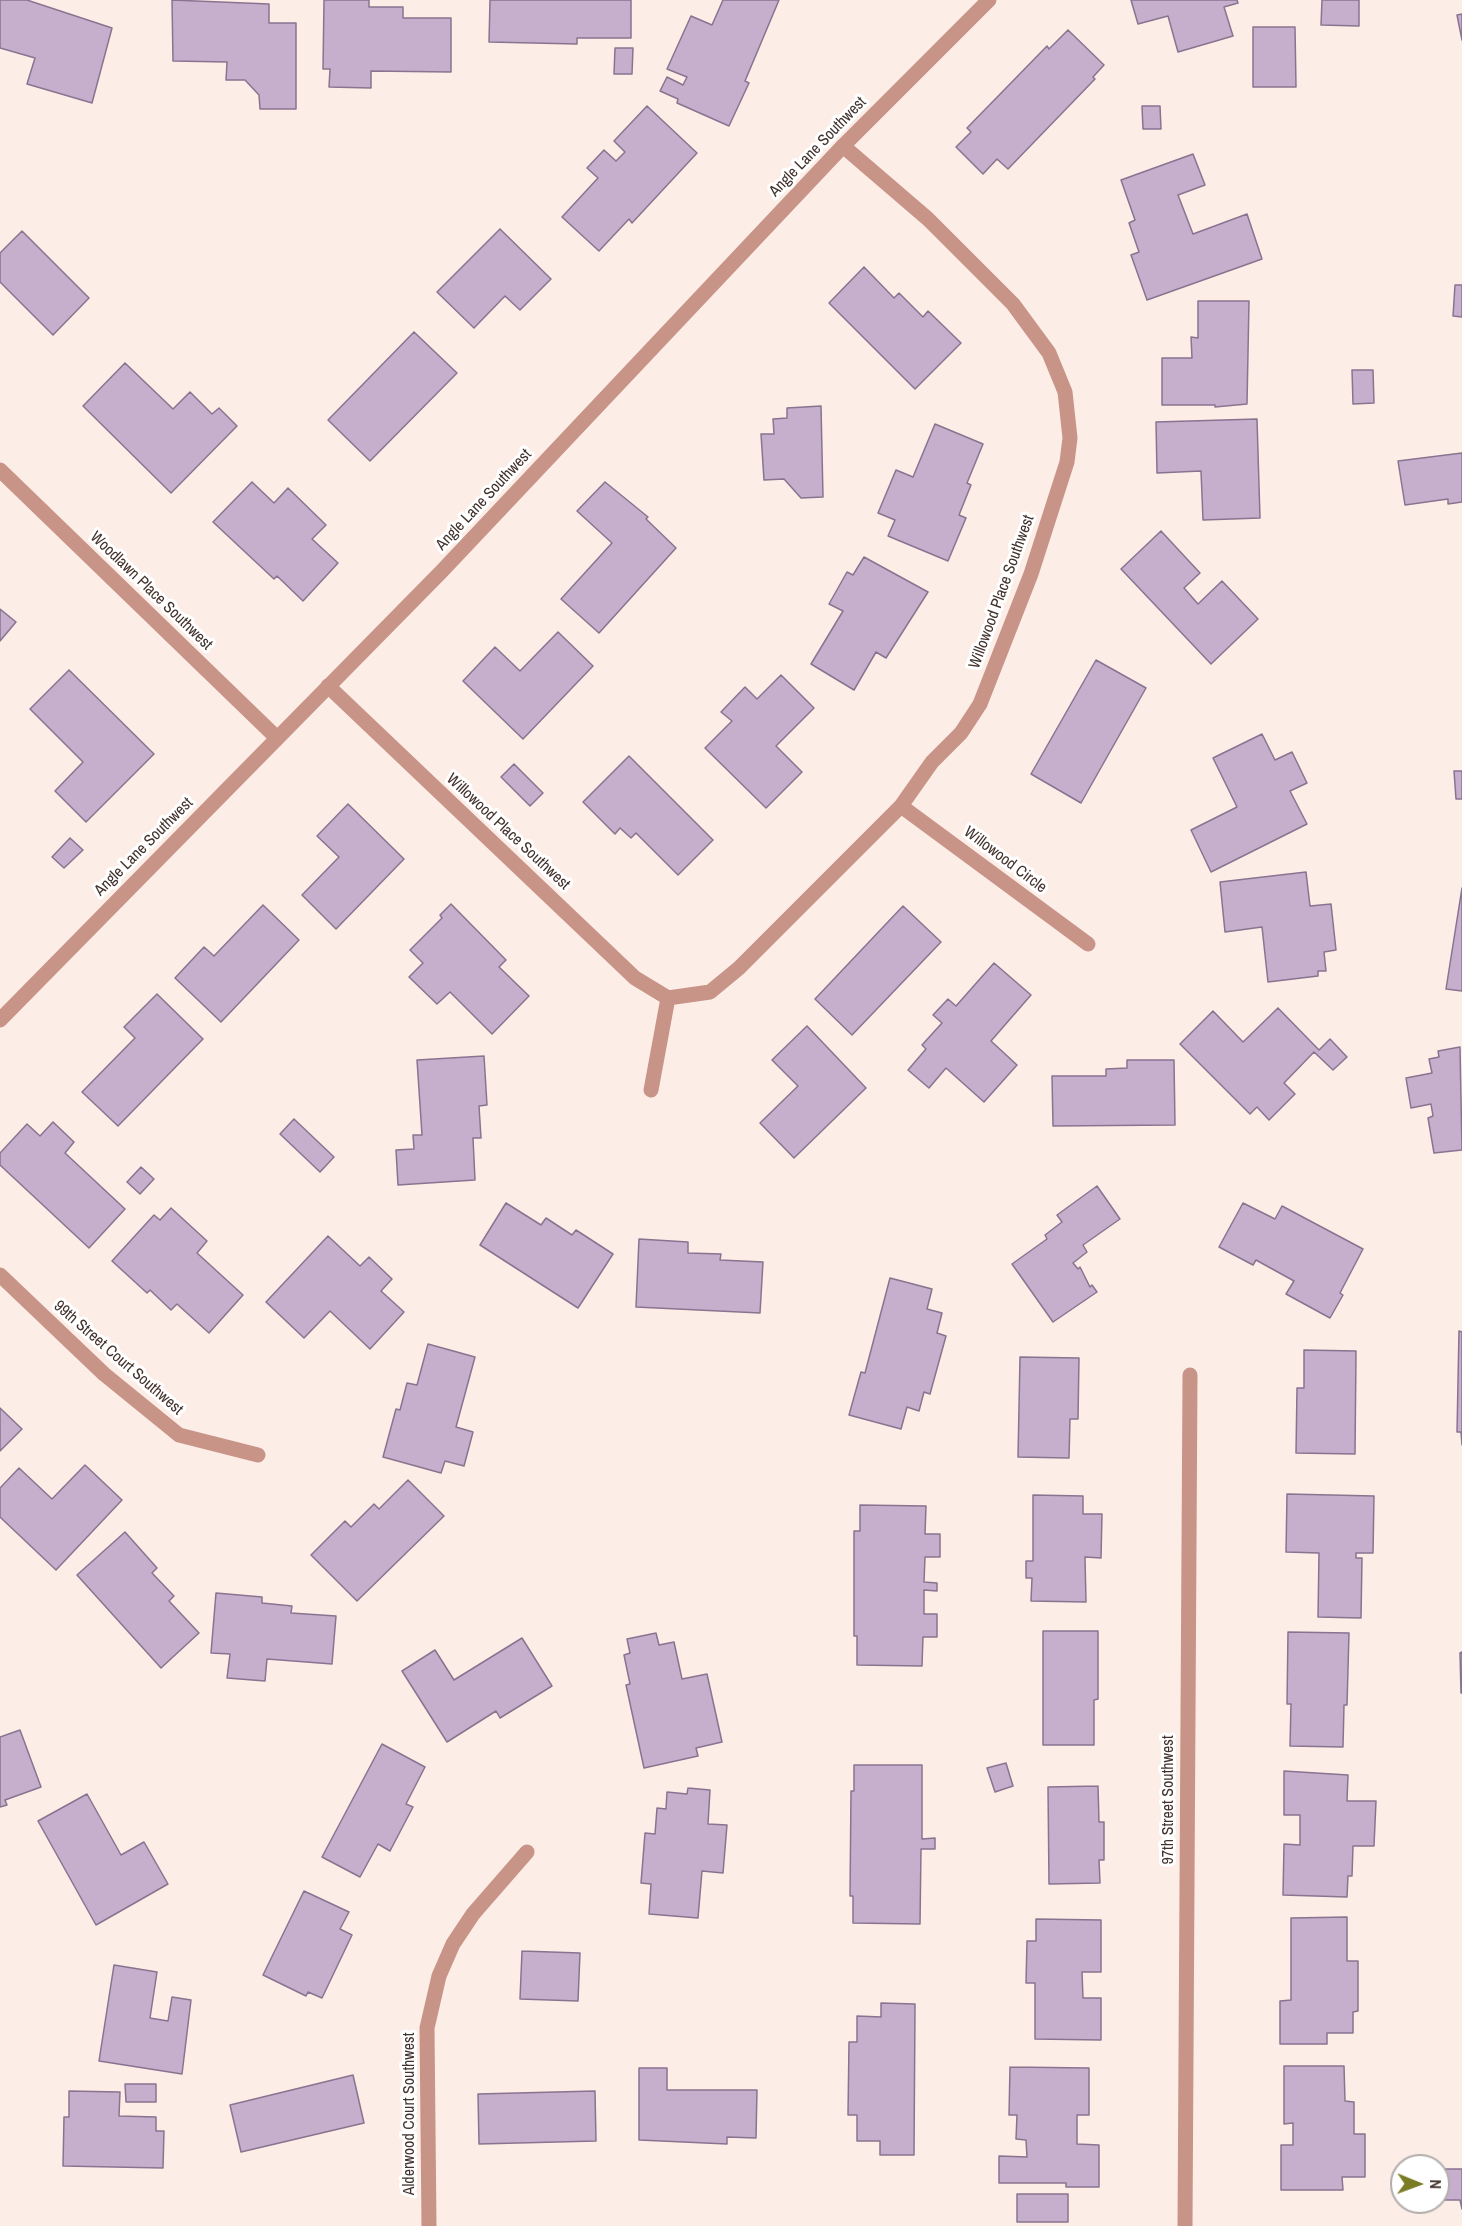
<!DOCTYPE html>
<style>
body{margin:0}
#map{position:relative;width:1462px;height:2226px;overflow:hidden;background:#fdede7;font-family:"Archivo Narrow",sans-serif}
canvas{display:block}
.north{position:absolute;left:1390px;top:2154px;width:60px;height:60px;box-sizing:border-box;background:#fff;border:2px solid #b3adab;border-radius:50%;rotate:91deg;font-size:16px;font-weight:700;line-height:24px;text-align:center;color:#42322d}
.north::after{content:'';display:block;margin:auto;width:21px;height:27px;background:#7a7d26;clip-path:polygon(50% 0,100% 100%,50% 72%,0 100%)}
</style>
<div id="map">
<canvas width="1462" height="2226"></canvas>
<div class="north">N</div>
</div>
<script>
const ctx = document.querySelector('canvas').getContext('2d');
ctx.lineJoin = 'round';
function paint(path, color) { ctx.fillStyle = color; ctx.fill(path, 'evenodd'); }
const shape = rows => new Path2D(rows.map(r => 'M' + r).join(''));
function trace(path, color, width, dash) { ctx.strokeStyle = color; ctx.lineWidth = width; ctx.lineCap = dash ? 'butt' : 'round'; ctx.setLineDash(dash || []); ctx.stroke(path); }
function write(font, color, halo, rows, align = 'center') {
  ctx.font = font + ' "Archivo Narrow",sans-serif'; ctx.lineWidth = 6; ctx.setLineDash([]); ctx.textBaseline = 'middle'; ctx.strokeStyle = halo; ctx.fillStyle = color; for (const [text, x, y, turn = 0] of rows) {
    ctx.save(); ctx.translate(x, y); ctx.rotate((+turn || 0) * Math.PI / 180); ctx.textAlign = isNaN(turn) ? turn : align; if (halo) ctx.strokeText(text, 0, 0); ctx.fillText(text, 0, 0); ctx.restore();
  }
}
const building = shape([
 [0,0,27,0,112,28,92,103,27,84,35,58,0,48,0,0],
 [172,0,269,4,269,23,296,23,296,109,260,109,259,95,245,80,226,80,227,62,173,61,172,0],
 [324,0,369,0,369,7,403,7,403,18,451,18,451,72,371,71,371,88,329,87,330,69,323,69,324,0],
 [490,0,631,0,631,38,577,38,577,44,489,42,490,0],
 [723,0,779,0,745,81,749,83,729,126,677,103,678,99,660,91,667,77,683,85,687,77,667,69,691,16,712,25,723,0],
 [1131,0,1237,0,1238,3,1224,7,1233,36,1178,52,1168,16,1138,24,1131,0],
 [1322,0,1359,0,1359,26,1321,25,1322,0],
 [1462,14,1462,40,1457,15,1462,14],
 [1253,27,1295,27,1296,87,1253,87,1253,27],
 [1068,30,1104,65,1093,77,1095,79,1008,169,997,159,983,174,956,147,971,132,967,128,1047,46,1049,49,1068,30],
 [615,48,633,48,632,74,614,74,615,48],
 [647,106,697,153,632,223,629,219,599,251,562,217,598,178,587,168,604,150,616,161,625,152,614,141,647,106],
 [1142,106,1160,106,1161,129,1143,129,1142,106],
 [1193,154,1205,185,1178,195,1193,234,1247,214,1262,259,1147,300,1131,255,1139,252,1129,223,1135,220,1121,180,1193,154],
 [500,229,551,279,520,310,505,296,474,328,437,292,500,229],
 [22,231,89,298,53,335,0,282,0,253,22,231],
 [864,267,894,298,899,293,923,317,928,311,961,343,915,389,829,303,864,267],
 [1455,285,1462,285,1462,317,1453,316,1455,285],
 [1198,301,1249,301,1247,404,1215,407,1215,405,1162,405,1162,358,1192,358,1191,337,1198,338,1198,301],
 [414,332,457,373,370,461,328,420,414,332],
 [125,363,173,409,190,392,212,414,219,408,237,426,171,493,83,406,125,363],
 [1352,370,1373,370,1374,403,1353,404,1352,370],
 [821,406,823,497,801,498,784,479,764,480,761,434,774,434,773,419,787,418,787,408,821,406],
 [1257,419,1260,518,1203,520,1201,471,1157,473,1156,422,1257,419],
 [935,424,983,444,967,483,971,485,959,515,966,518,948,561,888,536,895,520,878,513,896,470,913,477,935,424],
 [1462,453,1462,502,1448,504,1448,499,1405,505,1398,461,1462,453],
 [252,482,274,503,288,488,326,525,312,539,338,563,303,601,277,576,274,579,213,522,252,482],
 [605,482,648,517,646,519,676,548,599,633,561,599,612,543,577,511,605,482],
 [1161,531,1200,573,1184,588,1198,604,1222,581,1258,619,1211,664,1121,569,1161,531],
 [864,557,928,592,886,658,876,652,854,690,811,664,843,611,829,604,847,572,853,575,864,557],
 [0,609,16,622,0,641,0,609],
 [558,632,593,666,523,739,463,681,495,647,520,671,558,632],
 [1096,660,1146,688,1081,803,1031,774,1096,660],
 [69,670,154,754,86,822,55,791,83,762,30,709,69,670],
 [781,675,814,708,776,746,802,772,766,808,705,748,732,721,721,712,745,687,757,699,781,675],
 [1262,734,1275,760,1292,752,1307,783,1290,791,1307,824,1211,872,1191,830,1237,807,1213,758,1262,734],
 [629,756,713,840,678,875,636,833,631,838,620,828,615,834,583,802,629,756],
 [514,764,543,793,530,806,501,777,514,764],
 [1454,771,1462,771,1462,799,1456,799,1454,771],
 [348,804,404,859,336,929,302,895,339,857,317,836,348,804],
 [70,838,83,850,64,868,52,857,70,838],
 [1306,872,1310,906,1331,904,1336,950,1324,952,1326,971,1318,971,1318,976,1268,982,1262,927,1225,932,1220,882,1306,872],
 [1462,888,1462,991,1446,989,1462,888],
 [451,904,506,960,499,967,529,996,492,1034,450,992,437,1004,409,977,423,963,410,950,442,918,440,915,451,904],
 [263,905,299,940,221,1022,175,978,204,947,214,956,263,905],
 [903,906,941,942,852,1035,815,999,903,906],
 [994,963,1031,995,991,1041,1017,1065,984,1102,946,1068,929,1088,908,1070,926,1049,922,1045,942,1023,933,1015,948,999,956,1006,994,963],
 [157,994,203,1039,118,1126,82,1092,135,1038,124,1027,157,994],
 [1278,1008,1319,1050,1330,1039,1347,1057,1333,1070,1314,1052,1284,1083,1295,1094,1269,1120,1257,1107,1250,1114,1180,1044,1213,1011,1243,1042,1278,1008],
 [807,1026,866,1088,794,1158,760,1123,798,1086,772,1060,807,1026],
 [1460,1047,1462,1150,1434,1153,1428,1118,1433,1116,1431,1104,1411,1108,1406,1078,1432,1073,1429,1059,1439,1057,1438,1051,1460,1047],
 [484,1056,487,1105,479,1106,481,1138,473,1138,475,1180,398,1185,396,1150,414,1149,413,1135,422,1135,417,1060,484,1056],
 [1127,1060,1174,1060,1175,1125,1053,1126,1052,1076,1106,1076,1106,1069,1127,1068,1127,1060],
 [294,1119,334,1157,320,1172,280,1134,294,1119],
 [53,1122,74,1142,65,1153,125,1209,89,1248,0,1165,0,1153,27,1124,40,1136,53,1122],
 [141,1167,154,1179,140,1194,127,1182,141,1167],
 [1097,1186,1120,1219,1083,1245,1087,1252,1073,1263,1078,1269,1080,1267,1090,1287,1092,1285,1097,1292,1053,1322,1012,1264,1047,1239,1045,1235,1062,1222,1057,1215,1097,1186],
 [506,1203,541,1225,546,1218,572,1235,576,1230,613,1254,578,1308,480,1245,506,1203],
 [1243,1203,1275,1219,1282,1206,1363,1249,1340,1293,1343,1295,1330,1318,1286,1294,1294,1281,1256,1260,1253,1265,1219,1247,1243,1203],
 [171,1208,207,1241,197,1253,243,1295,209,1333,177,1304,171,1310,150,1290,147,1293,112,1261,154,1215,160,1220,171,1208],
 [328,1236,360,1266,369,1257,392,1279,381,1291,404,1312,370,1349,330,1311,304,1338,266,1302,328,1236],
 [639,1239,688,1242,688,1253,721,1254,720,1260,763,1262,760,1313,636,1307,639,1239],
 [890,1278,932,1289,927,1309,942,1313,937,1333,946,1336,930,1394,924,1392,919,1411,907,1407,901,1429,849,1415,861,1372,865,1373,890,1278],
 [1459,1331,1462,1332,1462,1445,1461,1432,1457,1432,1459,1331],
 [428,1344,475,1357,456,1427,473,1432,464,1466,445,1461,441,1473,383,1457,396,1409,400,1410,407,1383,417,1385,428,1344],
 [1304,1350,1356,1351,1355,1454,1296,1453,1297,1388,1304,1388,1304,1350],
 [1020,1357,1079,1358,1078,1419,1070,1419,1069,1458,1018,1457,1020,1357],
 [0,1408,22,1429,0,1451,0,1408],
 [85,1465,122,1500,56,1570,0,1517,0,1488,19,1468,52,1499,85,1465],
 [408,1480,444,1516,357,1601,311,1555,345,1521,351,1527,374,1504,379,1509,408,1480],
 [1287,1494,1374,1496,1373,1553,1356,1553,1356,1558,1362,1558,1361,1618,1318,1617,1319,1553,1286,1552,1287,1494],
 [1033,1495,1083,1496,1083,1514,1102,1514,1101,1558,1085,1557,1086,1602,1031,1601,1032,1578,1026,1578,1026,1561,1033,1561,1033,1495],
 [860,1505,926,1506,925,1534,940,1534,940,1557,925,1557,924,1582,937,1583,937,1591,924,1590,924,1614,937,1614,937,1637,923,1637,922,1666,857,1665,857,1636,854,1636,854,1531,860,1531,860,1505],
 [125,1532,157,1568,152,1573,174,1596,169,1601,199,1633,161,1668,77,1575,125,1532],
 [216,1593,262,1597,262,1603,292,1606,291,1613,336,1616,332,1664,267,1659,265,1681,227,1678,230,1654,211,1653,216,1593],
 [1043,1631,1098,1631,1098,1699,1094,1700,1094,1745,1043,1745,1043,1631],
 [1288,1632,1349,1633,1347,1705,1344,1705,1343,1747,1290,1746,1291,1704,1287,1704,1288,1632],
 [656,1633,659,1645,674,1642,682,1679,707,1674,722,1742,696,1748,698,1756,644,1768,626,1685,630,1684,624,1655,630,1653,627,1639,656,1633],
 [522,1638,552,1686,500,1718,496,1711,447,1742,402,1671,435,1650,454,1680,522,1638],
 [1462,1652,1462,1693,1461,1693,1460,1653,1462,1652],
 [20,1730,41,1787,5,1800,7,1805,0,1807,0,1737,20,1730],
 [382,1744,425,1767,406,1804,413,1807,390,1851,378,1844,360,1877,322,1857,382,1744],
 [1006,1763,1013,1786,995,1792,987,1768,1006,1763],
 [854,1765,922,1765,922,1839,935,1838,935,1849,921,1849,920,1924,853,1923,853,1896,850,1896,851,1791,854,1791,854,1765],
 [1284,1771,1348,1775,1347,1801,1376,1801,1374,1846,1353,1846,1352,1876,1348,1876,1347,1897,1283,1895,1284,1844,1300,1845,1300,1815,1284,1815,1284,1771],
 [1098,1786,1099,1822,1104,1822,1104,1860,1099,1860,1100,1883,1049,1884,1048,1787,1098,1786],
 [688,1788,710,1790,708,1824,727,1825,723,1873,702,1871,698,1918,649,1914,651,1884,641,1883,645,1833,655,1834,657,1808,666,1809,667,1792,687,1794,688,1788],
 [87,1794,121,1855,144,1842,168,1884,96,1925,38,1821,87,1794],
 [304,1891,349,1912,340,1929,352,1935,322,1998,308,1992,306,1996,263,1975,304,1891],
 [1347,1917,1347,1961,1358,1961,1358,2011,1353,2012,1353,2033,1327,2033,1327,2044,1280,2044,1280,2001,1291,2000,1291,1918,1347,1917],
 [1036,1919,1101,1920,1101,1972,1082,1972,1083,1998,1101,1998,1101,2040,1035,2039,1035,1983,1026,1983,1027,1941,1036,1941,1036,1919],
 [522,1951,580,1953,578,2001,520,1999,522,1951],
 [114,1965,157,1972,150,2018,168,2021,172,1997,191,2000,182,2074,99,2061,114,1965],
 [881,2003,915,2004,914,2155,880,2155,880,2141,857,2141,857,2115,848,2115,849,2042,857,2042,857,2016,881,2017,881,2003],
 [1284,2066,1344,2066,1345,2101,1354,2102,1354,2134,1365,2134,1365,2177,1342,2177,1343,2190,1281,2190,1281,2145,1293,2145,1293,2123,1284,2124,1284,2066],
 [1010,2067,1089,2068,1089,2115,1077,2115,1077,2144,1099,2145,1099,2187,1066,2187,1066,2183,999,2183,999,2156,1027,2157,1026,2140,1016,2139,1017,2115,1009,2115,1010,2067],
 [639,2068,667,2068,667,2090,757,2090,756,2138,727,2137,727,2144,639,2140,639,2068],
 [353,2075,364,2123,241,2152,230,2105,353,2075],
 [125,2084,156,2084,156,2102,126,2102,125,2084],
 [69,2091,120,2092,119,2116,156,2117,156,2131,164,2131,163,2168,63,2166,64,2117,69,2117,69,2091],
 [595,2091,596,2141,479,2144,478,2094,595,2091],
 [1440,2169,1462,2169,1462,2209,1460,2200,1439,2200,1440,2169],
 [1017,2194,1068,2194,1068,2222,1017,2222,1017,2194]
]);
paint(building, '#c6aecd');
trace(building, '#897490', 1.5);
trace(shape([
 [0,470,277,738],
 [328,686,635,978,668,998,710,992,739,968,901,806,932,762,961,733,980,704,1031,574,1067,462,1070,438,1065,392,1049,353,1013,304,928,219,843,146],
 [901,806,1088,944],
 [651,1090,668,998],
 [0,1275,104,1374,179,1435,258,1455],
 [429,2226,427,2028,439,1976,453,1944,473,1914,527,1852],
 [1185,2226,1190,1375]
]), '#c99488', 15);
trace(shape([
 [0,1020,441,572,843,146,989,0]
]), '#c99488', 15);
write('16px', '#42322d', '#fff', [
 ["Angle Lane Southwest",818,147,-46],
 ["Angle Lane Southwest",484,500,-47],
 ["Woodlawn Place Southwest",151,591,44],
 ["Willowood Place Southwest",1002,592,-70],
 ["Willowood Place Southwest",508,832,43],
 ["Angle Lane Southwest",144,847,-45],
 ["Willowood Circle",1005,860,37],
 ["99th Street Court Southwest",118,1358,41],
 ["97th Street Southwest",1169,1800,-90],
 ["Alderwood Court Southwest",410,2114,-90]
]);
</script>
